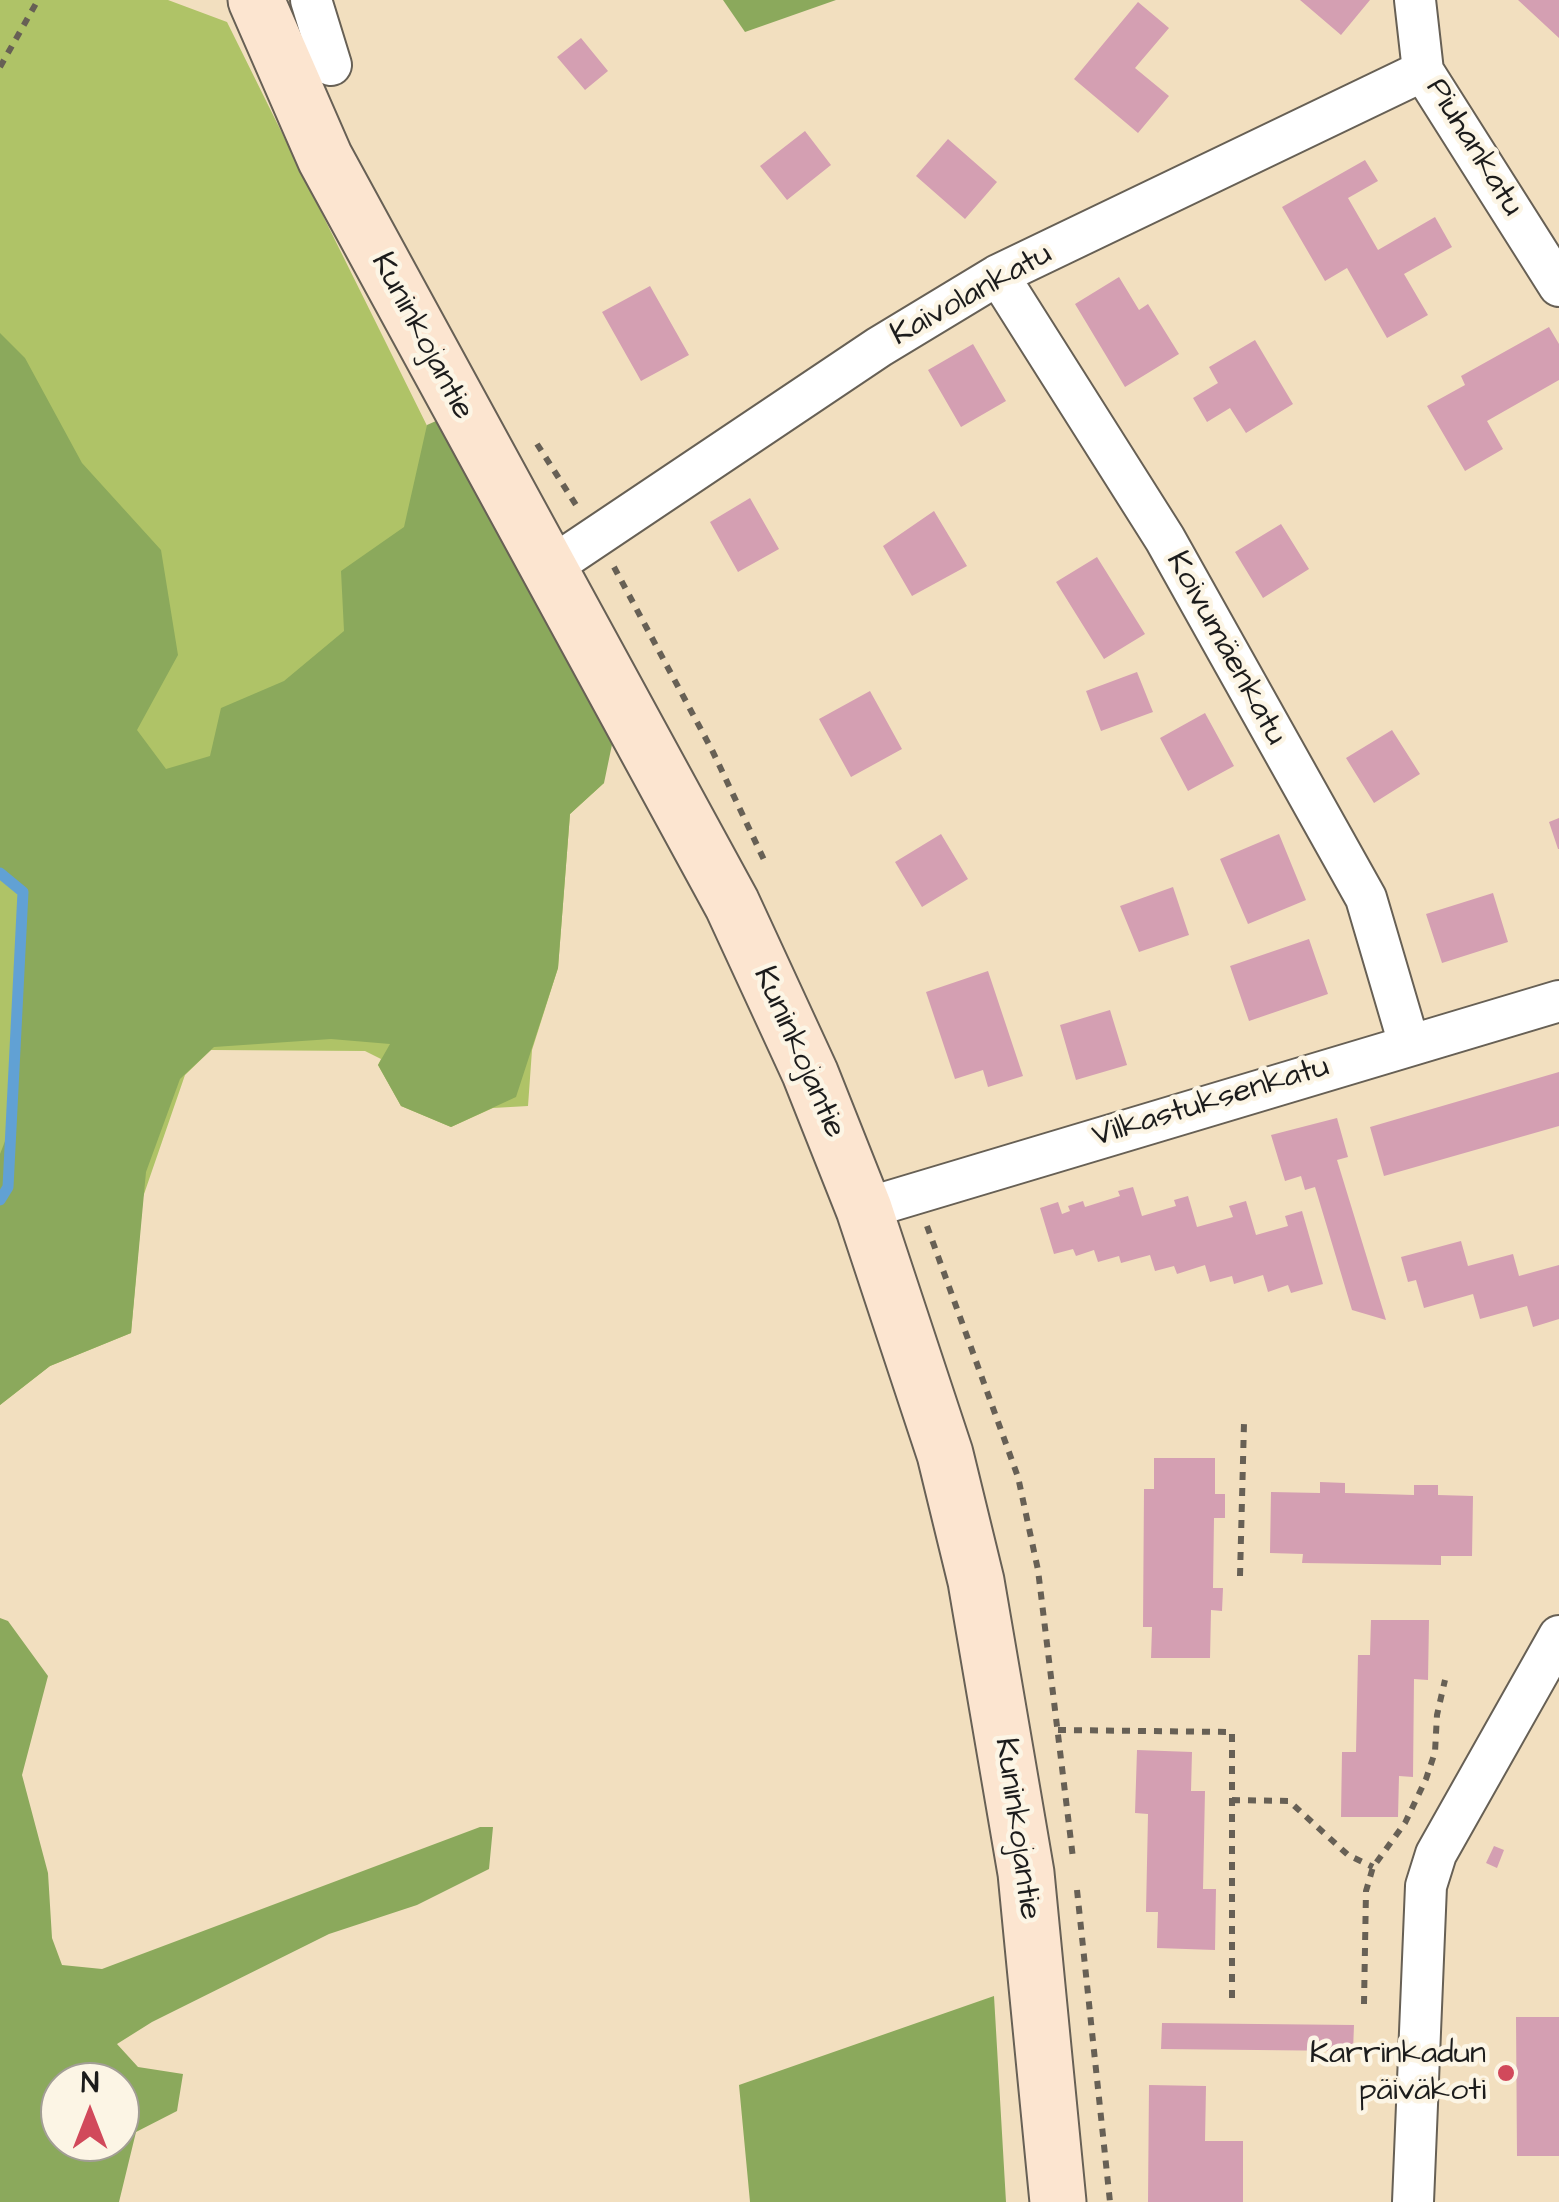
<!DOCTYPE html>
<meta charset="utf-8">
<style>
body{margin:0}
#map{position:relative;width:1559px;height:2202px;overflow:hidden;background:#f2dfbf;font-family:"Architects Daughter",sans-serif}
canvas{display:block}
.north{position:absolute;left:40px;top:2062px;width:100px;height:100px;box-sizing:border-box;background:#fcf5e5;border:2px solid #a29e95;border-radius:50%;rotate:0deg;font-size:28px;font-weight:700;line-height:40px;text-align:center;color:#1c1c1c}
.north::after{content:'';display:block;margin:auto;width:35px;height:45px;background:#d1495b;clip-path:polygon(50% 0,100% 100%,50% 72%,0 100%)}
</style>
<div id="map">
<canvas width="1559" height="2202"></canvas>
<div class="north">N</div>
</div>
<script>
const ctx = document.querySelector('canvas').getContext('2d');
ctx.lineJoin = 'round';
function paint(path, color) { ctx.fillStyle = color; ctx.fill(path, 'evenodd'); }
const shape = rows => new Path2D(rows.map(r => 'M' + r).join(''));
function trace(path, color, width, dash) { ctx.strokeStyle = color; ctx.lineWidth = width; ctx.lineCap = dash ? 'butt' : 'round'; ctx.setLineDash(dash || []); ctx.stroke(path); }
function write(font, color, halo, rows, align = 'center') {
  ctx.font = font + ' "Architects Daughter",sans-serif'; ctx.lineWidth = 9; ctx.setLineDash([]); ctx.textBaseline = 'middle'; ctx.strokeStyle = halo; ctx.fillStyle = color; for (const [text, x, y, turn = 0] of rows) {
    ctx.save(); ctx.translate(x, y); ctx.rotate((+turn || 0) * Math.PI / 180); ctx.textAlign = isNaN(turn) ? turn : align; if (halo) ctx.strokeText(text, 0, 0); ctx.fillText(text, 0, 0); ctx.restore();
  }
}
paint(shape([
 [0,0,168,0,227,22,604,783,570,814,558,968,532,1050,528,1106,493,1108,451,1127,401,1106,378,1065,381,1059,365,1051,211,1050,185,1075,143,1197,131,1333,50,1366,0,1405]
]), '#afc367');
paint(shape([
 [723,0,836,0,745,32],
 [0,333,25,358,82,463,161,550,178,655,137,730,166,769,210,756,221,708,284,681,344,631,341,571,404,527,427,425,436,421,614,735,604,783,570,814,558,968,516,1097,451,1127,401,1106,378,1065,390,1044,331,1039,214,1047,180,1079,146,1172,131,1333,50,1366,0,1405,0,1154,11,1126,23,892,0,879],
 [0,1618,8,1621,48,1676,22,1775,48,1873,52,1938,62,1965,102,1969,480,1827,493,1827,489,1869,417,1905,329,1934,152,2022,117,2044,138,2067,183,2074,177,2111,136,2132,119,2202,0,2202],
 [60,2082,120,2082,120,2142,60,2142],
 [994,1996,1006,2202,750,2202,739,2085]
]), '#8ba95c');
trace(shape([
 [0,873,23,892,8,1187,0,1200]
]), '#61a1d4', 11);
paint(shape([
 [1300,0,1370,0,1341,35],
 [1518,0,1559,0,1559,38],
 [1138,2,1169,28,1135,68,1169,96,1138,133,1074,79],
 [581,38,608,71,585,90,557,57],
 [805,131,831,165,787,200,760,166],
 [948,139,997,182,965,219,916,176],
 [1365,160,1378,181,1348,198,1378,250,1435,217,1452,247,1404,274,1428,315,1387,338,1347,268,1325,281,1282,207],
 [1119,277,1139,310,1148,304,1179,354,1125,387,1075,304],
 [650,286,689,355,641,381,602,312],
 [1549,327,1559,344,1559,380,1487,421,1503,449,1465,471,1427,406,1465,385,1461,376],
 [1255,340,1293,404,1246,433,1230,408,1207,422,1193,398,1218,383,1209,367],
 [973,344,1006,401,961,427,928,370],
 [750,498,779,549,738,572,710,522],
 [934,511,967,566,912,596,883,546],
 [1281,524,1309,569,1263,598,1235,552],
 [1097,557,1145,634,1104,659,1056,582],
 [1137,672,1153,712,1101,731,1086,691],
 [870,691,902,749,851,777,819,719],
 [1205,713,1234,766,1188,791,1160,738],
 [1392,730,1420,774,1374,803,1346,758],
 [1559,818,1559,849,1558,849,1549,822],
 [941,834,968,879,922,907,895,862],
 [1279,834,1306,900,1248,924,1220,859],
 [1173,887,1189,935,1139,952,1120,906],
 [1493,893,1508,942,1442,963,1426,914],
 [1309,939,1328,994,1249,1021,1230,966],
 [988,971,1023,1076,988,1087,983,1070,955,1079,926,992],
 [1110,1010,1127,1065,1076,1080,1060,1025],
 [1559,1072,1559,1126,1384,1176,1370,1127],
 [1337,1118,1348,1157,1337,1160,1386,1320,1352,1310,1315,1187,1305,1190,1301,1176,1285,1181,1271,1135],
 [1133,1187,1142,1216,1176,1206,1174,1200,1188,1196,1197,1227,1233,1217,1229,1206,1246,1201,1256,1235,1288,1226,1285,1216,1302,1211,1323,1284,1291,1293,1288,1285,1268,1292,1263,1275,1234,1284,1232,1276,1210,1282,1205,1265,1177,1274,1174,1266,1155,1271,1150,1255,1121,1263,1119,1256,1098,1262,1094,1250,1076,1256,1073,1249,1054,1254,1040,1208,1058,1202,1062,1214,1070,1211,1068,1206,1083,1201,1085,1207,1120,1196,1118,1191],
 [1461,1241,1468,1266,1513,1254,1519,1276,1559,1265,1559,1319,1533,1327,1527,1306,1480,1319,1473,1294,1424,1308,1416,1280,1408,1282,1401,1257],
 [1154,1458,1215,1458,1215,1494,1225,1494,1225,1518,1214,1518,1213,1588,1223,1588,1222,1611,1211,1610,1210,1658,1151,1658,1152,1627,1143,1627,1144,1489,1154,1489],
 [1320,1482,1345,1483,1345,1493,1414,1495,1414,1485,1438,1485,1438,1495,1473,1496,1472,1556,1441,1556,1441,1565,1302,1563,1303,1554,1270,1553,1271,1492,1320,1493],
 [1371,1620,1429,1620,1428,1680,1414,1679,1413,1777,1399,1776,1398,1817,1341,1817,1342,1752,1356,1752,1358,1655,1370,1655],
 [1137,1750,1192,1752,1191,1791,1205,1791,1203,1889,1216,1889,1215,1950,1157,1948,1158,1912,1146,1912,1148,1814,1135,1813],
 [1494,1846,1504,1850,1497,1868,1486,1863],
 [1516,2017,1559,2017,1559,2156,1517,2156],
 [1162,2023,1354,2025,1353,2051,1161,2049],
 [1149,2085,1206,2086,1205,2141,1243,2141,1243,2202,1148,2202]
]), '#d49fb2');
const minor = shape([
 [311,0,331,65],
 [1415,0,1423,71,1559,286],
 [998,275,1165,539,1366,898,1409,1044],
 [548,569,879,347,998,275,1423,71],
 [864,1209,1559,1001],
 [1413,2202,1426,1886,1436,1854,1559,1636]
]);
const secondary = shape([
 [256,0,325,158,732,904,810,1073,864,1209,945,1454,976,1581,1026,1873,1058,2202]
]);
trace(minor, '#676055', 44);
trace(secondary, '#676055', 59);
trace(shape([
 [0,67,38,0],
 [537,444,576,505],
 [614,567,712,750,765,862],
 [927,1226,1018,1477,1038,1570,1073,1858],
 [1240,1576,1244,1423],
 [1058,1730,1232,1732,1232,2000],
 [1232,1800,1289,1801,1348,1855,1373,1867],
 [1077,1890,1110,2202],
 [1364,2004,1366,1891,1373,1867,1405,1823,1426,1779,1435,1752,1437,1715,1445,1680]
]), '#676055', 6, [8, 8]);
trace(minor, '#fff', 40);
trace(secondary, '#fce5d0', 55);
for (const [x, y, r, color] of [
 [1506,2073,10,"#d1495b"]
]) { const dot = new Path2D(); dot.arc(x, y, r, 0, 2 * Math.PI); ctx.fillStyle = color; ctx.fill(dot); trace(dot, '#fcf5e5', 4); }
write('32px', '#1c1c1c', '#fcf5e5', [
 ["Piuhankatu",1473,148,58],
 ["Kaivolankatu",972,296,-29],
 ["Kuninkojantie",421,337,62],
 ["Koivumäenkatu",1225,649,61],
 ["Kuninkojantie",798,1053,66],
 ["Vilkastuksenkatu",1211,1103,-17],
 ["Kuninkojantie",1016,1829,82]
]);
write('32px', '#1c1c1c', '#fcf5e5', [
 ["Karrinkadun",1486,2055],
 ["päiväkoti",1486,2092]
], 'right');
</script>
